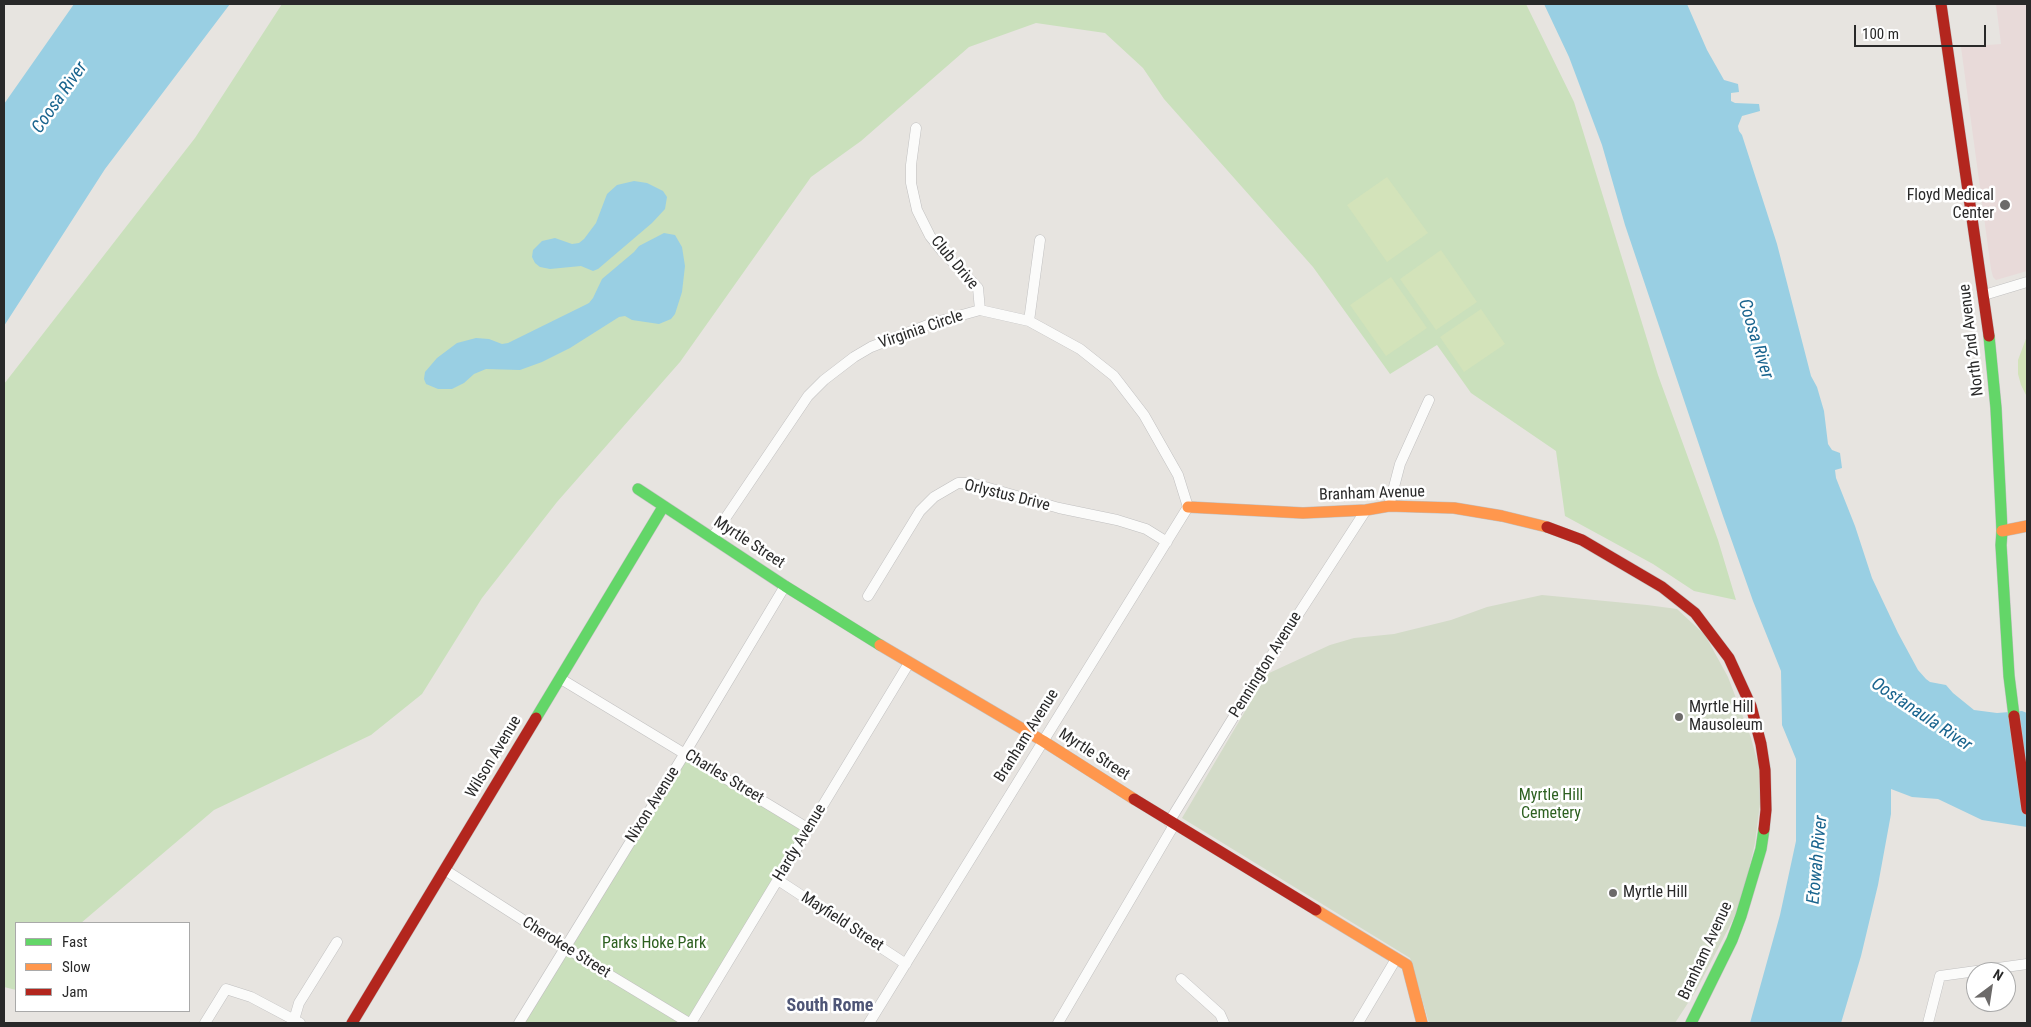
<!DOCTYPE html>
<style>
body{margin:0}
#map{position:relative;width:2031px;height:1027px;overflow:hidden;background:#e7e4e0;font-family:"Roboto Condensed",sans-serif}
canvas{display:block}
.frame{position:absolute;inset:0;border:5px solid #292929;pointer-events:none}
.legend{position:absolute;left:15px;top:922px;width:175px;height:90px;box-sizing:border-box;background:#fff;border:1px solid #a9a9a9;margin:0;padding:6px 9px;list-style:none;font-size:15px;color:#292929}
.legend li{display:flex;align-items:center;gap:10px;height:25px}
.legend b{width:25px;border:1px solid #a9a9a9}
.north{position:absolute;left:1966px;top:962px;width:50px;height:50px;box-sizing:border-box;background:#fff;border:1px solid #a9a9a9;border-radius:50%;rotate:31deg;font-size:14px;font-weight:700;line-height:20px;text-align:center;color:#292929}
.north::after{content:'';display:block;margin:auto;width:18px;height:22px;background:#6c6a69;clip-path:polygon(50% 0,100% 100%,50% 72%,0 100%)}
.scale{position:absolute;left:1854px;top:25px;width:132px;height:22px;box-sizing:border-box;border:2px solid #292929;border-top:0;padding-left:6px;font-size:15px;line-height:18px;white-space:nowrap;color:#292929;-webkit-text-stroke:4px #fff;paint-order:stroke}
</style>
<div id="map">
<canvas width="2031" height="1027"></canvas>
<div class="frame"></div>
<ul class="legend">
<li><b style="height:6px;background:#63d668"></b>Fast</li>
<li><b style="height:6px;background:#ff974d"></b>Slow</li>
<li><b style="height:6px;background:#b3261e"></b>Jam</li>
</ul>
<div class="north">N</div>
<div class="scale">100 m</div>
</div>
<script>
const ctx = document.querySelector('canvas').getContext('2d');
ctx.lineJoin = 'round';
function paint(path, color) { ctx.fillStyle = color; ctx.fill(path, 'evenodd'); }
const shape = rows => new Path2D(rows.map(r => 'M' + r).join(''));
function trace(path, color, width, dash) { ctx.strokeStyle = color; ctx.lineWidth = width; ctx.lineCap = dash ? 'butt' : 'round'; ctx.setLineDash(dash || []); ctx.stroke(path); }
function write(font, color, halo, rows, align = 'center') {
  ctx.font = font + ' "Roboto Condensed",sans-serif'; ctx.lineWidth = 5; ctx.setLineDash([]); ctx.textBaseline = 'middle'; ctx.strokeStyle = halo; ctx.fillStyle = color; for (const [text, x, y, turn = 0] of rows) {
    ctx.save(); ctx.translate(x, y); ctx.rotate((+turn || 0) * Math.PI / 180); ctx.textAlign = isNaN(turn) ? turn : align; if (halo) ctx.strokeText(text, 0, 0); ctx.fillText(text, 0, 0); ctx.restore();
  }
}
paint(shape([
 [1996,4,2027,4,2027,271,1996,280,1993,277,1991,269,1961,47,2001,44]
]), '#e8dad9');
paint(shape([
 [282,4,1526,4,1574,102,1658,375,1718,540,1736,600,1694,591,1653,564,1565,516,1556,451,1471,393,1437,345,1390,374,1313,267,1164,99,1143,68,1105,33,1036,23,969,47,861,141,811,177,680,362,557,502,482,598,422,694,371,735,214,810,81,923,16,923,16,990,4,987,4,384,195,138],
 [685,753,809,829,691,1023,519,1023]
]), '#cae0bc');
paint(shape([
 [1542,595,1647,605,1677,609,1705,635,1728,677,1751,738,1759,767,1760,804,1755,843,1741,904,1697,989,1675,1023,1429,1023,1410,958,1182,818,1267,674,1330,645,1354,638,1394,634,1451,620,1487,607]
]), '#d3dbc8');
paint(shape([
 [1387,177,1428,233,1387,262,1347,205],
 [1441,250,1477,302,1436,330,1400,279],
 [1391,277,1427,328,1386,356,1350,305],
 [1481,309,1505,344,1464,372,1440,337],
 [2027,336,2027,397,2021,385,2018,374,2018,360]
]), '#d3e3ba');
paint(shape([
 [74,4,230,4,105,169,4,326,4,104],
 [1544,4,1687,4,1707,50,1724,80,1738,84,1739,92,1731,93,1731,101,1735,103,1759,104,1760,111,1742,116,1738,126,1739,131,1742,135,1777,244,1811,376,1817,387,1824,411,1828,444,1832,450,1840,453,1842,468,1835,470,1836,478,1855,526,1872,578,1898,633,1918,670,1926,679,1930,682,1946,685,1953,693,1974,710,1997,713,2022,711,2027,713,2027,827,1982,820,1938,799,1912,797,1891,789,1891,814,1878,885,1861,956,1841,1023,1750,1023,1780,915,1796,841,1796,759,1782,725,1781,671,1753,601,1723,516,1625,225,1602,145,1569,57],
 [634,181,647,183,663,191,667,197,665,209,652,223,598,269,593,271,581,266,550,269,540,267,535,263,532,257,533,250,542,241,555,238,572,244,579,243,584,239,596,223,607,194,617,185],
 [664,233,675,235,682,247,685,266,682,292,675,314,671,319,659,324,632,320,625,316,619,317,570,348,542,362,520,370,486,369,474,374,464,383,452,389,438,389,426,384,424,379,425,372,437,358,457,343,476,338,489,339,502,344,508,343,579,308,589,303,593,298,602,279,634,252,639,246]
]), '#99cfe3');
const street = shape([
 [916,128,911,165,911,183,917,210,930,236,942,251,978,288,980,310],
 [1984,295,2027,282],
 [1029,321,1040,240],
 [1389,506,1400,464,1429,400],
 [712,538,808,396,824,380,854,357,871,347,933,323,980,310,1029,321,1080,349,1114,376,1144,415,1178,475,1188,507,869,1023],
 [868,596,920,511,934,497,958,483,971,483,1059,508,1117,520,1146,529,1167,542],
 [561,679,809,829],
 [1169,822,1268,661,1366,510],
 [445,870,598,968,689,1023],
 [778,880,906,964],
 [1181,979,1220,1014,1224,1023],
 [294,1020,299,1003,337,942],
 [205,1023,226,989,251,997,300,1023],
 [519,1023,685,753,785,586],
 [691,1023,909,663],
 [1058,1023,1174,825],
 [1358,1023,1396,959],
 [1928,1023,1940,976,2027,964]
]);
const fast = shape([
 [1989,336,1996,408,2002,531,2001,545,2009,676,2014,716],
 [638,489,785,586,880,645],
 [536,718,663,507],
 [1691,1023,1732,940,1741,916,1761,849,1764,829]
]);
const slow = shape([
 [1188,507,1303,513,1366,510,1389,506,1454,508,1502,516,1547,527],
 [2002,531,2027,526],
 [880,645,1043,741,1134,799],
 [1316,910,1407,965,1422,1023]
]);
const jam = shape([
 [1941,4,1989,336],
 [1547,527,1582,540,1662,587,1695,613,1729,658,1751,706,1761,744,1765,770,1766,810,1764,829],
 [2014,716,2027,809],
 [1134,799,1316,910],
 [352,1023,536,718]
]);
trace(street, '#c1c0c0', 11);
trace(fast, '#c1c0c0', 12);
trace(slow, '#c1c0c0', 12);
trace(jam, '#c1c0c0', 12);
trace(street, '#fbfbfa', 10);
trace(fast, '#63d668', 11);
trace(slow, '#ff974d', 11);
trace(jam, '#b3261e', 11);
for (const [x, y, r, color] of [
 [2005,205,6,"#6c6a69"],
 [1679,717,5,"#6c6a69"],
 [1613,893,5,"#6c6a69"]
]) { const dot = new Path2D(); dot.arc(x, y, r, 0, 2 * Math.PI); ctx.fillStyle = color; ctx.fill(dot); trace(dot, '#fff', 2); }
write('16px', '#292929', '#fff', [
 ["Floyd Medical",1994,196,"right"],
 ["Center",1994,214,"right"],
 ["Myrtle Hill",1689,708],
 ["Mausoleum",1689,726],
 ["Myrtle Hill",1623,893]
], 'left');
write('16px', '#292929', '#fff', [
 ["Club Drive",954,263,50],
 ["Virginia Circle",921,330,-19],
 ["North 2nd Avenue",1972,340,-97],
 ["Branham Avenue",1372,494,-2],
 ["Orlystus Drive",1007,496,14],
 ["Myrtle Street",749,543,33],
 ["Pennington Avenue",1266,665,-58],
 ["Branham Avenue",1027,736,-58],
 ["Myrtle Street",1094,755,33],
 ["Wilson Avenue",494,757,-59],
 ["Charles Street",724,777,31],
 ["Nixon Avenue",653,805,-58],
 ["Hardy Avenue",800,843,-59],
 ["Mayfield Street",842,922,33],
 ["Cherokee Street",566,948,32],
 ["Branham Avenue",1706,951,-65]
]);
write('16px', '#2d6020', '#fff', [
 ["Myrtle Hill",1551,796],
 ["Cemetery",1551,814],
 ["Parks Hoke Park",654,944]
]);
write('italic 18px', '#19648e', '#fff', [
 ["Coosa River",60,98,-55],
 ["Coosa River",1755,339,73],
 ["Oostanaula River",1921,715,34],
 ["Etowah River",1818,860,-85]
]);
write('bold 18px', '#4e5576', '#fff', [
 ["South Rome",830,1006]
]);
</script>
